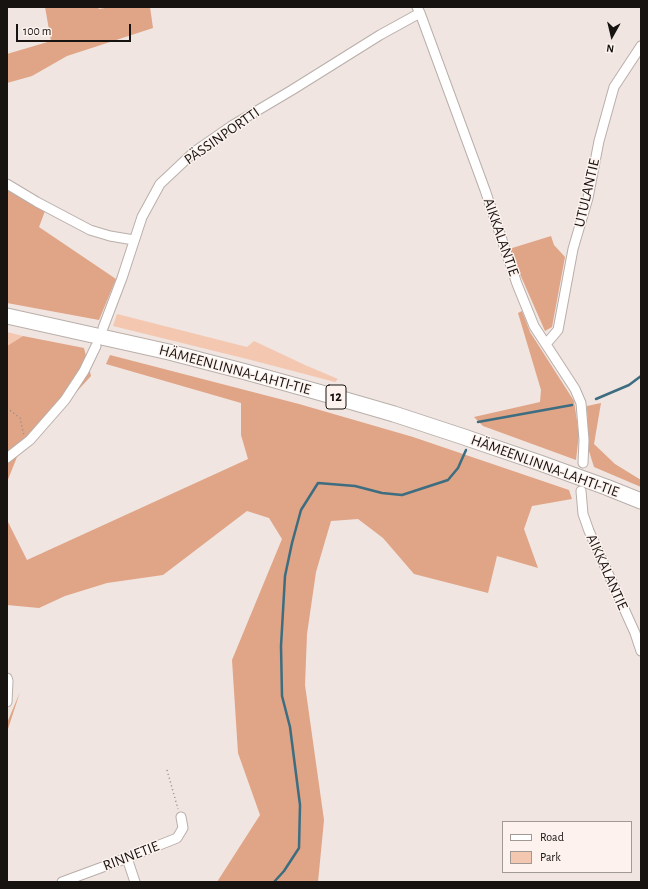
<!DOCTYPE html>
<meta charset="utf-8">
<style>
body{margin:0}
#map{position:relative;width:648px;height:889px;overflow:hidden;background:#f0e5e0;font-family:"Alegreya Sans",sans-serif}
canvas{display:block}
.frame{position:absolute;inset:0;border:8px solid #161311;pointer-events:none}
.legend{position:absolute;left:502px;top:821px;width:130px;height:52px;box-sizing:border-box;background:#fdf2ed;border:1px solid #a19995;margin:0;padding:5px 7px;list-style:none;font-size:12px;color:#161311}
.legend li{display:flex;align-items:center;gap:8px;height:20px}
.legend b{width:20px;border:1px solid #a19995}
.north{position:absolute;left:592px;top:16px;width:40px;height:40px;-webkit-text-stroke:3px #fdf2ed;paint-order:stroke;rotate:188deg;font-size:11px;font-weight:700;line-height:16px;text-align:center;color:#161311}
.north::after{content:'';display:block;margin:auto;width:14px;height:18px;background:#161311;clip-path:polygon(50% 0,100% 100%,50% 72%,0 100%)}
.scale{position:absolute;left:16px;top:24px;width:115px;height:18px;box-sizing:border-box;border:2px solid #161311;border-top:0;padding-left:5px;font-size:12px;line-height:14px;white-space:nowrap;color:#161311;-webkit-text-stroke:3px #fdf2ed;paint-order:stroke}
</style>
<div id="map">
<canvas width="648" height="889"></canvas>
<div class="frame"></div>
<ul class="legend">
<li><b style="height:5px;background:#fff"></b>Road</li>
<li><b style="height:11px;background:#f4c7b1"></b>Park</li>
</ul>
<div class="north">N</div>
<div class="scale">100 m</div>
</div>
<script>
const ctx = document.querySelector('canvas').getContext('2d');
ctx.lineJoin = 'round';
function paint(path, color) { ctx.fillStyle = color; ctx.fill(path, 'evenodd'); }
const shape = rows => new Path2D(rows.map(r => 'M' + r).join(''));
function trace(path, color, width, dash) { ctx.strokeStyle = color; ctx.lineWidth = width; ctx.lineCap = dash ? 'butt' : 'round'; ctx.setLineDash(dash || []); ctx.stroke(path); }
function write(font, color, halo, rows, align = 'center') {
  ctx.font = font + ' "Alegreya Sans",sans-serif'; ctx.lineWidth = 3; ctx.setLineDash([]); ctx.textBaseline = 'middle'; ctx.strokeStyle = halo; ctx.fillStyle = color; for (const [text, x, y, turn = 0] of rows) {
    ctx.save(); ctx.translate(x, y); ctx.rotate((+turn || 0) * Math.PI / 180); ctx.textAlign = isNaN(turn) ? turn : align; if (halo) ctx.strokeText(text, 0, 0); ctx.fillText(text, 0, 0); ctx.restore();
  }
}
paint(shape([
 [117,314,247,347,254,341,305,365,338,379,335,382,251,360,113,326],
 [7,332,23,336,7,346]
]), '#f4c7b1');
paint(shape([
 [45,7,98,7,99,9,111,7,150,7,153,28,67,56,32,76,7,83,7,54,51,41],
 [7,187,45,211,39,227,116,279,99,320,7,303],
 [551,236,554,245,565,257,552,327,545,331,509,249],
 [522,311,530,332,574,401,579,434,576,460,483,426,474,417,540,402,541,390,518,313],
 [23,336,84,348,91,376,17,457,7,482,7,346],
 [110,355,299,404,413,437,569,490,572,499,532,506,524,529,538,568,497,556,488,593,414,574,383,538,358,519,331,521,316,572,307,634,305,685,324,820,318,882,217,882,260,815,238,753,232,660,282,539,269,518,247,511,163,575,107,583,65,596,39,608,7,605,7,520,27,560,248,459,241,435,241,403,106,364],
 [601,403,594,444,615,464,641,480,641,487,594,467,588,448,587,406],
 [20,692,7,732,7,723]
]), '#e0a486');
trace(shape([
 [596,399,629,385,641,376],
 [478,422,572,405],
 [274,882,284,871,299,848,300,805,290,727,282,696,281,646,285,576,292,543,301,510,318,483,355,486,382,493,402,495,448,480,458,468,466,450]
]), '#3c6d80', 2.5);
const minor = shape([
 [417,7,420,13,485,190,517,284,534,326,575,389,581,403,584,440,583,463],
 [7,184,37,202,90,230,110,236,134,240],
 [103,328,122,278,142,217,160,184,194,152,233,125,292,90,380,35,420,13],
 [546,344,558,330,573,249,588,198,599,141,614,87,641,46],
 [7,458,30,440,65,400,84,371,96,346],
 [581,491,583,514,589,531,635,633,641,651],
 [7,678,8,681,7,702],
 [127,858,135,882],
 [62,882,127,858,177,838,183,828,181,817]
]);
const trunk = shape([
 [7,316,169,352,246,372,318,392,394,414,461,436,540,463,606,487,641,501]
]);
trace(minor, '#b9afaa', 11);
trace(trunk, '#b9afaa', 17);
trace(shape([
 [7,408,20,418,24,436],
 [167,770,178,809]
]), '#928b87', 1.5, [1, 3]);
trace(minor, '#fff', 9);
trace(trunk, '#fff', 15);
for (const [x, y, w] of [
 [336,397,20]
]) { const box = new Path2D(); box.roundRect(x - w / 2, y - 12, w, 24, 3); ctx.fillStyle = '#fdf2ed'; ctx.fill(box); trace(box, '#161311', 1); }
write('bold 14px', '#161311', null, [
 ["12",336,397]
]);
write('15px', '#161311', '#fdf2ed', [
 ["PÄSSINPORTTI",222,136,-35],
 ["UTULANTIE",587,193,-77],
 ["AIKKALANTIE",501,237,71],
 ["HÄMEENLINNA-LAHTI-TIE",235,370,15],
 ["HÄMEENLINNA-LAHTI-TIE",545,466,20],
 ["AIKKALANTIE",607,572,66],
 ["RINNETIE",131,856,-21]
]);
</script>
